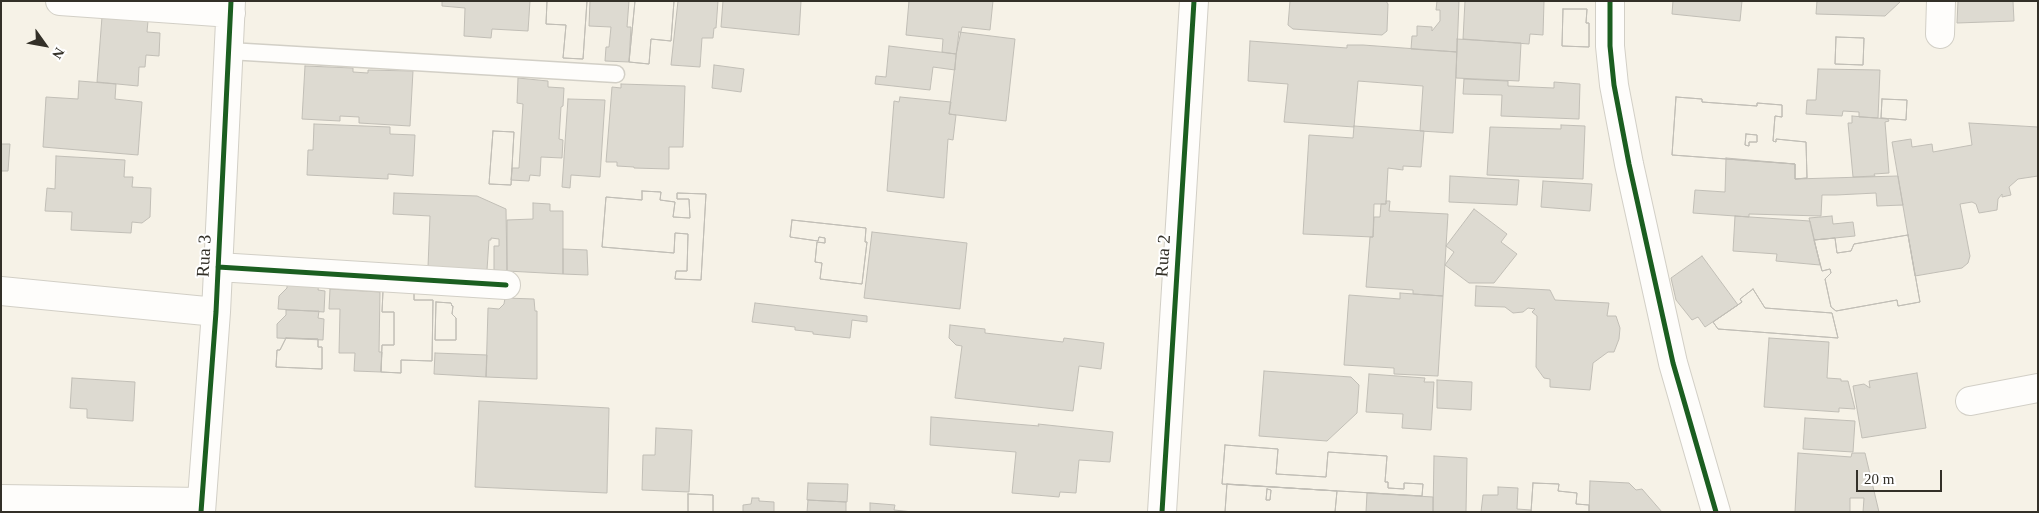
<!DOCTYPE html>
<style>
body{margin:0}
#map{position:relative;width:2039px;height:513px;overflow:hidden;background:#f6f2e7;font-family:Georgia,serif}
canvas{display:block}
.frame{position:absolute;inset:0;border:2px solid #333028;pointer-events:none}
.north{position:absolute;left:20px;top:20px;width:50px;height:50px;-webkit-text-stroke:4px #fff;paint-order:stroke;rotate:122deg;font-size:14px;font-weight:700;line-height:20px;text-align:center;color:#333028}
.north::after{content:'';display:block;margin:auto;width:18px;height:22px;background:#333028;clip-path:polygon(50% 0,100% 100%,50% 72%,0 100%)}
.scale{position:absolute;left:1856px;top:470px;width:86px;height:22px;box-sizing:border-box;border:2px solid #333028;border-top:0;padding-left:6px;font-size:15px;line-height:18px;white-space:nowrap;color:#333028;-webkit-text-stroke:4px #fff;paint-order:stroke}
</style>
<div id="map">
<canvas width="2039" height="513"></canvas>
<div class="frame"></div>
<div class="north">N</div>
<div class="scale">20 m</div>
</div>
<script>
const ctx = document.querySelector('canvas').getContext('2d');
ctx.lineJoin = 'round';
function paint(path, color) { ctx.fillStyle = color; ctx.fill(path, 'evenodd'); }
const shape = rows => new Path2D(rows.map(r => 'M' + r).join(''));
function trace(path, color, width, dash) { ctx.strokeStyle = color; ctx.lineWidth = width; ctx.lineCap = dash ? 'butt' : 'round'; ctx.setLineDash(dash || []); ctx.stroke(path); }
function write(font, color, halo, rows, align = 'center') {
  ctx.font = font + ' Georgia,serif'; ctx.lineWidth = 4; ctx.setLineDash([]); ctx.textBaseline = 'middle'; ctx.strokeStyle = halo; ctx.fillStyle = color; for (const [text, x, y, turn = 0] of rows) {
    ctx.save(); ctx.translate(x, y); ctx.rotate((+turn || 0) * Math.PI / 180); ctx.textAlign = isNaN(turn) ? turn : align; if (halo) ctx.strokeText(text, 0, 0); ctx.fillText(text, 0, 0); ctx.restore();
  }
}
const building = shape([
 [442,1,530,1,528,31,492,29,491,38,464,36,465,8,442,6,442,1],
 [547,1,587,1,583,59,563,58,566,25,546,24,547,1],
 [547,1,587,1,583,59,563,58,566,25,546,24,547,1],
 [590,1,629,1,627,27,631,27,629,62,605,61,606,47,609,47,611,27,589,26,590,1],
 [635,1,674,1,671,41,651,39,649,64,629,62,635,1],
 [635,1,674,1,671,41,651,39,649,64,629,62,635,1],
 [678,1,718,1,716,28,714,28,713,38,702,38,700,67,671,65,678,1],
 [723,1,801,1,799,35,721,27,723,1],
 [909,1,993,1,990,30,962,27,956,54,942,52,943,39,906,35,909,1],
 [1290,1,1386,1,1388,4,1387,31,1382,35,1293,29,1288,25,1290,1],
 [1437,1,1459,1,1457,52,1411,49,1412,36,1417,36,1417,26,1432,27,1432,31,1440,21,1440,10,1436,10,1437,1],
 [1465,1,1544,1,1543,35,1530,34,1529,44,1463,39,1465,1],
 [1673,1,1742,1,1740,21,1672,14,1673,1],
 [1817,1,1901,1,1885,16,1816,14,1817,1],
 [1958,1,2013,1,2014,21,1957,23,1958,1],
 [1563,9,1587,9,1586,23,1589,23,1589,47,1562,46,1563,9],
 [1563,9,1587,9,1586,23,1589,23,1589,47,1562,46,1563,9],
 [102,17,148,21,147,32,160,33,159,56,146,55,145,67,139,67,138,86,97,82,102,17],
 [959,32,1015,39,1006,121,949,114,959,32],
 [1836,37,1864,38,1863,65,1835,64,1836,37],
 [1836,37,1864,38,1863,65,1835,64,1836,37],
 [1457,39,1521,43,1519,81,1456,78,1457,39],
 [1250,41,1347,48,1347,45,1363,45,1457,52,1453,133,1420,131,1423,86,1358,81,1354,127,1284,122,1288,84,1248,81,1250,41],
 [889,46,956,54,955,70,933,67,930,90,875,84,876,76,886,77,889,46],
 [714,65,744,69,741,92,712,88,714,65],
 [305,66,353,68,353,72,368,73,368,70,413,71,410,126,359,123,359,117,340,116,340,121,302,119,305,66],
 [1818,69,1880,70,1878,118,1859,117,1859,112,1843,111,1842,116,1806,114,1807,100,1816,100,1818,69],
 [518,78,548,81,548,87,564,88,563,106,561,107,559,139,563,140,562,158,541,157,540,176,530,175,529,181,511,180,512,168,519,168,523,104,517,103,518,78],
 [1464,79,1508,81,1508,86,1554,88,1554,82,1580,84,1579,119,1501,116,1502,95,1463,94,1464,79],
 [79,81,116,84,115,99,142,102,138,155,43,147,46,97,78,99,79,81],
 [621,84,685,86,683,147,669,147,669,169,634,168,634,167,617,166,617,162,606,162,612,87,621,88,621,84],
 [900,97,951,102,949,114,956,115,953,140,948,139,944,198,887,191,894,101,899,102,900,97],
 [1676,97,1702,99,1702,102,1757,106,1757,103,1782,105,1782,117,1775,116,1773,141,1776,142,1776,139,1806,142,1807,178,1795,179,1795,164,1672,155,1676,97],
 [1746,134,1757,135,1757,142,1749,142,1749,146,1745,145,1746,134],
 [1676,97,1702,99,1702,102,1757,106,1757,103,1782,105,1782,117,1775,116,1773,141,1776,142,1776,139,1806,142,1807,178,1795,179,1795,164,1672,155,1676,97],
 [1746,134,1757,135,1757,142,1749,142,1749,146,1745,145,1746,134],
 [568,99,605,100,600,177,571,175,570,188,562,187,568,99],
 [1882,99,1907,100,1906,120,1881,118,1882,99],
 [1882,99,1907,100,1906,120,1881,118,1882,99],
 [1852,116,1888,119,1889,121,1885,122,1889,173,1874,174,1875,176,1853,177,1848,123,1852,123,1852,116],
 [1969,123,2038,127,2038,176,2018,179,2009,187,2011,195,2002,197,2002,194,1998,199,1997,210,1979,213,1976,204,1972,202,1960,204,1970,256,1968,263,1962,268,1915,276,1892,142,1911,139,1912,147,1932,144,1933,152,1972,145,1969,123],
 [314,124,390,127,390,134,415,135,413,176,388,174,388,179,307,175,308,150,313,150,314,124],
 [1561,125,1585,126,1583,179,1487,175,1490,127,1561,129,1561,125],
 [1354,126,1424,131,1421,167,1403,166,1403,170,1388,168,1386,204,1374,204,1373,237,1303,234,1309,135,1353,138,1354,126],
 [493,131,514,132,511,185,489,184,493,131],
 [493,131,514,132,511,185,489,184,493,131],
 [1,144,10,144,8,171,1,171,1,144],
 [56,156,125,160,124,177,133,177,132,187,151,188,150,217,142,223,132,222,131,233,71,230,72,212,45,211,47,188,55,189,56,156],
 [1726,158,1795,164,1795,179,1898,176,1903,205,1877,206,1876,193,1836,195,1822,195,1821,216,1749,214,1749,217,1693,213,1695,190,1725,192,1726,158],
 [1450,176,1519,180,1517,205,1449,202,1450,176],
 [1543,181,1592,184,1590,211,1541,207,1543,181],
 [642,191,661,192,660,200,675,202,673,217,690,218,689,199,677,199,677,193,706,194,701,280,675,279,676,271,687,271,688,234,675,233,674,253,602,247,606,197,642,200,642,191],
 [642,191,661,192,660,200,675,202,673,217,690,218,689,199,677,199,677,193,706,194,701,280,675,279,676,271,687,271,688,234,675,233,674,253,602,247,606,197,642,200,642,191],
 [394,193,477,196,506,209,507,271,494,270,494,246,499,246,499,239,491,238,491,240,489,240,487,270,428,267,430,216,393,214,394,193],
 [1386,201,1390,201,1389,211,1448,214,1443,296,1413,294,1413,290,1366,287,1370,237,1373,237,1374,217,1380,217,1381,204,1386,204,1386,201],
 [533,203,550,204,550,211,563,211,563,274,507,271,507,220,533,219,533,203],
 [1474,209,1507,234,1501,242,1517,254,1494,283,1469,283,1445,265,1454,252,1446,246,1474,209],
 [1735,216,1810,221,1820,265,1776,261,1777,254,1733,251,1735,216],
 [1832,216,1833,224,1853,222,1855,236,1814,240,1809,218,1832,216],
 [792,220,866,228,865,242,867,242,862,284,820,279,822,263,815,262,817,242,825,243,825,238,819,237,818,241,790,237,792,220],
 [792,220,866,228,865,242,867,242,862,284,820,279,822,263,815,262,817,242,825,243,825,238,819,237,818,241,790,237,792,220],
 [872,232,967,243,960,309,864,298,872,232],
 [1908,235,1920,302,1898,306,1897,300,1836,311,1831,307,1825,279,1831,273,1830,269,1822,271,1814,240,1835,238,1837,253,1851,251,1854,244,1908,235],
 [1908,235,1920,302,1898,306,1897,300,1836,311,1831,307,1825,279,1831,273,1830,269,1822,271,1814,240,1835,238,1837,253,1851,251,1854,244,1908,235],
 [563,249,587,250,588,275,563,274,563,249],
 [1702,256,1738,305,1705,327,1698,317,1692,320,1676,300,1671,278,1702,256],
 [287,282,319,283,318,290,325,291,324,312,278,309,279,296,287,288,287,282],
 [1476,286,1550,290,1555,300,1609,303,1607,316,1616,316,1620,328,1619,339,1614,352,1608,352,1593,363,1590,390,1550,387,1550,379,1544,378,1536,367,1537,316,1532,312,1535,309,1528,308,1523,312,1513,313,1505,307,1475,306,1476,286],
 [330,289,380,292,379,352,382,352,381,372,354,371,355,353,339,353,340,309,329,309,330,289],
 [1753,289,1765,308,1832,313,1838,338,1718,329,1713,322,1742,302,1740,299,1753,289],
 [1753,289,1765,308,1832,313,1838,338,1718,329,1713,322,1742,302,1740,299,1753,289],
 [383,291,414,292,414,300,433,300,432,361,401,360,401,373,381,372,382,345,394,345,394,312,382,312,383,291],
 [383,291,414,292,414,300,433,300,432,361,401,360,401,373,381,372,382,345,394,345,394,312,382,312,383,291],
 [1400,293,1443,296,1438,376,1394,374,1394,368,1344,365,1349,295,1400,299,1400,293],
 [505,298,534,299,535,311,537,311,537,379,486,377,488,308,499,309,504,304,505,298],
 [436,302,451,303,452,306,453,306,452,314,456,318,456,340,435,340,436,302],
 [436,302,451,303,452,306,453,306,452,314,456,318,456,340,435,340,436,302],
 [755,303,867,316,867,322,852,320,850,338,813,334,813,332,795,330,795,327,752,322,755,303],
 [286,310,319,311,318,318,324,319,323,340,277,338,277,324,286,315,286,310],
 [950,325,985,329,985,333,1063,342,1064,338,1104,343,1101,369,1079,366,1073,411,955,398,962,346,956,345,949,338,950,325],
 [286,338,318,339,318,347,322,347,322,369,276,367,277,350,280,350,286,338],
 [286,338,318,339,318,347,322,347,322,369,276,367,277,350,280,350,286,338],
 [1769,338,1829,342,1827,378,1841,379,1841,381,1848,381,1855,409,1839,408,1839,412,1764,407,1769,338],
 [435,353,487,355,486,377,434,374,435,353],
 [1264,371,1351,377,1359,385,1357,413,1327,441,1259,436,1264,371],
 [1917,373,1926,428,1862,438,1853,386,1864,384,1870,388,1869,381,1917,373],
 [1369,374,1425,378,1424,382,1434,382,1431,430,1402,428,1403,414,1366,412,1369,374],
 [72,378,135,382,133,421,87,418,87,409,70,408,72,378],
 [1437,380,1472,382,1471,410,1437,408,1437,380],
 [479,401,609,408,607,493,475,487,479,401],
 [931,417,1039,426,1038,424,1113,432,1110,462,1079,460,1076,493,1060,492,1059,497,1012,493,1016,452,930,445,931,417],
 [1805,418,1855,421,1853,452,1803,449,1805,418],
 [656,428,692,430,689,492,642,490,643,455,655,455,656,428],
 [1225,445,1278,449,1276,474,1326,477,1328,452,1387,456,1385,482,1388,482,1388,488,1404,489,1404,483,1423,484,1422,496,1222,484,1225,445],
 [1225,445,1278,449,1276,474,1326,477,1328,452,1387,456,1385,482,1388,482,1388,488,1404,489,1404,483,1423,484,1422,496,1222,484,1225,445],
 [1798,453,1851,457,1852,453,1865,453,1879,512,1863,512,1864,498,1850,498,1850,512,1795,512,1798,453],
 [1434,456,1467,458,1466,512,1433,512,1434,456],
 [1590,481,1629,483,1636,490,1642,489,1662,512,1589,512,1590,481],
 [808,483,848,484,847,502,807,500,808,483],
 [1533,483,1559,484,1558,491,1577,493,1576,504,1589,505,1589,512,1531,512,1533,483],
 [1533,483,1559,484,1558,491,1577,493,1576,504,1589,505,1589,512,1531,512,1533,483],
 [1227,484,1337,491,1335,512,1225,512,1227,484],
 [1267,489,1271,490,1270,500,1266,500,1267,489],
 [1227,484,1337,491,1335,512,1225,512,1227,484],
 [1267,489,1271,490,1270,500,1266,500,1267,489],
 [1498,487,1518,488,1517,509,1531,510,1531,512,1481,512,1483,495,1498,495,1498,487],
 [1367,493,1433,497,1433,512,1366,512,1367,493],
 [688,494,713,495,713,512,688,512,688,494],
 [688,494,713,495,713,512,688,512,688,494],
 [752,498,759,498,759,501,774,502,774,512,743,512,743,505,751,504,752,498],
 [808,500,846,502,846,512,807,512,808,500],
 [870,503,895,505,894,510,913,512,870,512,870,503]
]);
paint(building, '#dddad1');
trace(building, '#c1beb6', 1);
const lane = shape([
 [229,51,616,74]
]);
const street = shape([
 [60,1,231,13],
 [1610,1,1610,46,1614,85,1629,164,1673,363,1716,512],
 [1940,34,1941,1],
 [218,267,506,285],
 [1,291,216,312],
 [1970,401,2038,388],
 [1,499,201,502],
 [201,512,216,312,231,1],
 [1162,512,1194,1]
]);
trace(lane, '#d2cfc6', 19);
trace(street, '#d2cfc6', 30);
trace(lane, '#fefdfb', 16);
trace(street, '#fefdfb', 28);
trace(shape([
 [1610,1,1610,46,1614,85,1629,164,1673,363,1716,512],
 [218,267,506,285],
 [201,512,216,312,231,1],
 [1162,512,1194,1]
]), '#1b5e20', 5);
write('18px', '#333028', '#fff', [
 ["Rua 3",205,256,-87],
 ["Rua 2",1164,256,-86]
]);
</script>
